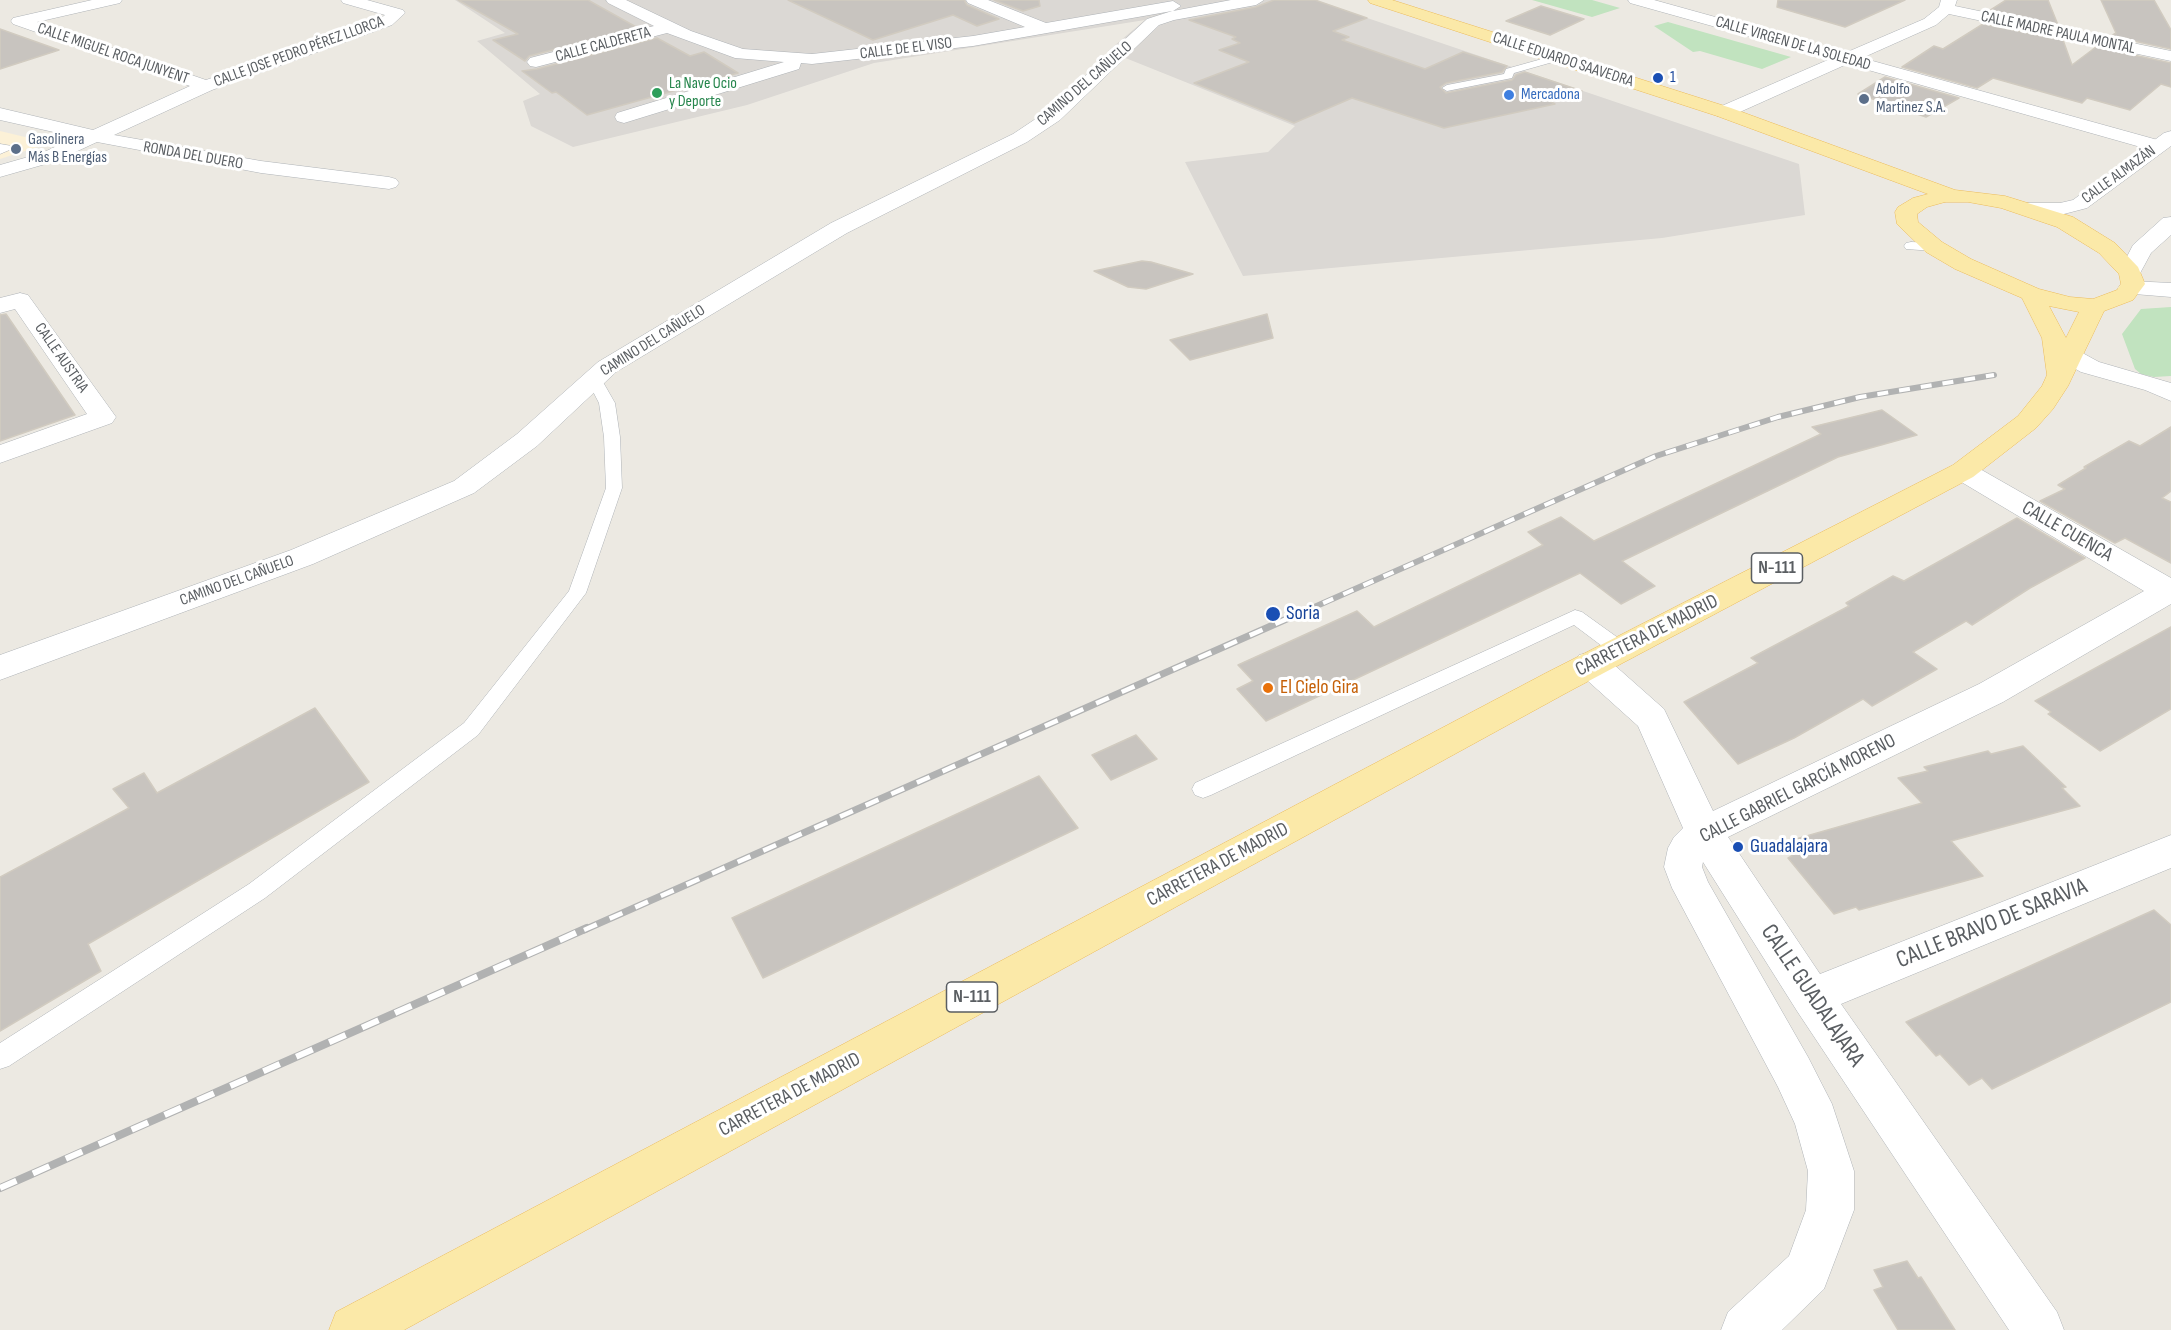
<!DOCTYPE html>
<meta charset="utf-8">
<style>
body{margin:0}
canvas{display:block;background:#ece9e2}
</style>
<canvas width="2171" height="1330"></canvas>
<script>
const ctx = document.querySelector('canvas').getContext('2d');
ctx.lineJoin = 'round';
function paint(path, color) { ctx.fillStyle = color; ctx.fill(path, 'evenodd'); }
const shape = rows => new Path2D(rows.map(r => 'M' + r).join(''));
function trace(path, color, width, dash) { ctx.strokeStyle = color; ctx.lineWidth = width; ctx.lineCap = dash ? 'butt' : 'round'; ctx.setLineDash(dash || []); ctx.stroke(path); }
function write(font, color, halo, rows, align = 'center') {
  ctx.font = font + ' "Sofia Sans Condensed",sans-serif'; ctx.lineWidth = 6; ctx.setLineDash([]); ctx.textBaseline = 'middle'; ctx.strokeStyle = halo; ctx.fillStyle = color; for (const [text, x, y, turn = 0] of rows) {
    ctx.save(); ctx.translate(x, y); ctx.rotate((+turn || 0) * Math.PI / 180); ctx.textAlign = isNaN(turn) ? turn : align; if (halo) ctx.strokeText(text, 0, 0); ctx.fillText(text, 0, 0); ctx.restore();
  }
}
paint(shape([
 [0,131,50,143,0,159]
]), '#fcf1d7');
paint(shape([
 [455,0,1314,0,1799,164,1805,215,1662,238,1243,276,1185,162,1268,152,1295,126,1108,51,1145,20,874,63,747,105,573,147,531,126,523,101,540,94,477,41,505,33]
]), '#dbd8d4');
paint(shape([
 [1532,0,1592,0,1620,8,1592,17],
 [1668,22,1791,57,1762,69,1700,51,1693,52,1654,26],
 [2171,307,2171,376,2154,377,2141,374,2135,369,2122,334,2141,309]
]), '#c1e3bf');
const building = shape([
 [458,0,588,0,638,28,529,56,525,61,493,40,518,34,458,0],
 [788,0,964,0,967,5,999,19,977,26,953,15,873,40,788,0],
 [994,0,1039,0,1040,6,1023,11,994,0],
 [1274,0,1315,0,1367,18,1333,31,1349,37,1342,40,1425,69,1463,52,1507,66,1502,72,1446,83,1440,87,1446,93,1512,80,1516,75,1525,72,1582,91,1543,98,1555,104,1444,128,1352,98,1294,123,1194,83,1249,62,1219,50,1240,43,1232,39,1236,37,1189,20,1256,7,1274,0],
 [1778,0,1905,0,1845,27,1777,7,1778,0],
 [2006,0,2048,0,2058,25,1989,11,2006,0],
 [2101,0,2154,0,2171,30,2171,49,2111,36,2116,33,2101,0],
 [1541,6,1584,19,1550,35,1506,21,1541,6],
 [1983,24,2063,40,2072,65,2096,47,2171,63,2171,87,2161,84,2130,110,2087,98,2082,103,1993,78,1977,88,1902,67,1934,46,1943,49,1983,24],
 [0,29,59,50,0,69,0,29],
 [657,38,690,56,704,52,738,73,587,115,556,92,552,93,522,71,537,69,657,38],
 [1885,77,1959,98,1926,117,1858,94,1885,77],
 [1142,261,1151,262,1193,274,1146,289,1128,287,1094,271,1142,261],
 [6,314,75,415,0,441,0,315,6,314],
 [1267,314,1273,338,1190,360,1170,340,1267,314],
 [1882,410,1917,435,1838,457,1622,561,1655,586,1621,604,1580,573,1266,721,1237,689,1253,681,1238,665,1357,611,1374,627,1543,545,1528,532,1561,517,1594,541,1821,434,1812,427,1882,410],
 [2171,427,2171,491,2162,498,2171,502,2171,563,2125,538,2115,543,2040,501,2065,489,2058,485,2086,468,2084,467,2129,441,2140,446,2171,427],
 [2017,518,2085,558,2030,588,1972,625,1966,621,1913,652,1937,669,1872,706,1863,699,1794,738,1738,764,1684,702,1758,663,1751,658,1849,606,1846,603,1893,576,1904,581,2017,518],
 [2171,627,2171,709,2100,751,2048,714,2051,712,2035,701,2171,627],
 [315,708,369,782,88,944,101,971,0,1031,0,877,129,808,113,789,144,773,157,793,315,708],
 [1136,735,1157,759,1111,780,1092,755,1136,735],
 [2023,746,2066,787,2062,788,2080,806,1951,841,1983,876,1859,910,1856,907,1834,914,1788,858,1792,856,1782,843,1922,803,1898,778,1928,771,1924,767,1988,751,1991,754,2023,746],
 [1039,776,1078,828,763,978,732,918,1039,776],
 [2154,910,2171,925,2171,1002,1992,1089,1982,1078,1969,1085,1940,1054,1936,1056,1906,1022,2154,910],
 [1907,1261,1918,1278,1921,1277,1955,1330,1898,1330,1874,1290,1883,1287,1874,1270,1907,1261]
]);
paint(building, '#c8c4bf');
trace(building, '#d1cbc0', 1.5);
const lane = shape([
 [1549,57,1554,60,1553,62,1514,73,1512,78,1447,91,1442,88,1447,85,1504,74,1506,69,1549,57],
 [0,144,12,146,14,148,0,154,0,144],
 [1911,242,1934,243,1941,247,1934,251,1906,249,1904,246,1906,243,1911,242],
 [594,373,599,375,615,403,620,437,622,488,586,593,478,735,265,898,9,1066,0,1069,0,1043,249,884,464,723,569,591,606,488,604,437,599,403,586,378,594,373],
 [1575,610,1582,612,1628,645,1631,650,1628,655,1621,657,1614,655,1574,625,1211,795,1203,798,1195,795,1192,789,1195,783,1575,610]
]);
const street = shape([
 [92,0,122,0,120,3,37,22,206,80,380,19,385,15,343,3,341,0,367,0,403,10,405,13,392,25,212,90,114,135,261,161,389,177,396,179,399,183,396,187,389,189,261,173,97,142,56,161,0,177,0,165,42,153,76,137,0,120,0,108,93,130,190,86,13,24,11,21,13,18,92,0],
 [606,0,626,0,691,31,743,49,812,54,973,36,1025,27,968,3,966,0,988,0,1046,23,1173,1,1181,6,1173,11,1231,0,1264,0,1256,5,1174,20,1159,25,1060,120,1027,142,847,233,616,372,537,446,474,493,313,564,0,680,0,655,291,550,454,481,517,434,598,362,831,223,1013,134,1046,112,1147,19,1172,11,973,46,812,64,801,63,799,69,624,123,617,121,615,117,617,113,784,62,735,58,667,33,536,67,530,66,527,62,530,58,654,26,608,3,606,0],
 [1628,0,1654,0,1845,53,1924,19,1939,7,1941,0,1957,0,1955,6,2171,51,2171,61,1949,14,1936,25,1862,58,2165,142,2168,146,2165,150,2151,150,1847,64,1731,116,1717,116,1715,112,1717,108,1830,59,1630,3,1628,0],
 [2130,281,2171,283,2171,297,2122,293,2118,288,2122,283,2130,281],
 [20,293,28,295,116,417,112,423,0,463,0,445,87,414,15,309,0,313,0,298,20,293],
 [2057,342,2066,344,2099,362,2171,383,2171,401,2145,390,2081,372,2048,354,2045,349,2048,344,2057,342],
 [1963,462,1973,465,2171,578,2171,604,2003,702,1728,837,1820,974,2171,835,2171,868,1841,1004,2057,1312,2064,1330,2009,1330,1797,1011,1703,862,1702,867,1708,882,1808,1057,1832,1104,1854,1171,1854,1210,1824,1289,1782,1330,1721,1330,1728,1312,1789,1256,1806,1210,1808,1171,1795,1124,1778,1087,1672,888,1664,867,1668,848,1674,837,1683,828,1638,726,1579,673,1575,664,1579,655,1591,652,1603,655,1664,709,1713,811,1979,684,2144,591,1953,477,1949,471,1953,465,1963,462]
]);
const secondary = shape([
 [2171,131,2171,146,2087,208,2060,215,2028,215,2021,213,2017,209,2021,205,2028,203,2060,203,2073,200,2164,133,2171,131],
 [2171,217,2171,235,2151,253,2138,277,2130,279,2122,277,2119,272,2133,245,2163,218,2171,217]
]);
const primary = shape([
 [1368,0,1392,0,1731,108,1955,190,2005,196,2073,217,2115,243,2138,267,2145,284,2133,300,2104,311,2068,386,2053,409,2036,428,1973,477,1568,692,404,1330,329,1330,336,1312,1544,674,1953,465,2018,416,2042,386,2047,375,2042,338,2022,298,1955,269,1926,252,1897,224,1895,212,1898,207,1913,198,1928,194,1717,116,1370,3,1368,0],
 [1945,202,1968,202,2001,208,2057,227,2099,253,2119,274,2121,284,2117,290,2093,299,2070,297,2039,289,1971,259,1942,242,1918,222,1917,214,1927,207,1945,202],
 [2049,306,2079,312,2066,338,2049,306]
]);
trace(lane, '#afb3b7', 1);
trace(street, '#afb3b7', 1);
trace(secondary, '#aeb2b7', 1);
trace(primary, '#ebbb5c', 1);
paint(lane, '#fff');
paint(street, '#fff');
paint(secondary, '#fff');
paint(primary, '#fbe9a8');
const railFar2 = shape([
 [1303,612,1656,456,1778,417,1860,397,1994,375]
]);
const railFar1 = shape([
 [584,930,1307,610]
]);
const rail = shape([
 [0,1188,587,928]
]);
trace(railFar2, '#b1b2b2', 6);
trace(railFar1, '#b1b2b2', 7);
trace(rail, '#b1b2b2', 8);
trace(railFar2, '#fff', 4, [11]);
trace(railFar1, '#fff', 4.5, [14]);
trace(rail, '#fff', 6, [18]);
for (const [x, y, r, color] of [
 [1658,78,6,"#1a4fb4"],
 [657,93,6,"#2e9e5b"],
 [1509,95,6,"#3f7fe0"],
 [1864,99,6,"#5c6f8a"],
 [16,149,6,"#5c6f8a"],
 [1273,614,8,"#1a4fb4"],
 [1268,688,6,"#e8710a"],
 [1738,847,6,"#1a4fb4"]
]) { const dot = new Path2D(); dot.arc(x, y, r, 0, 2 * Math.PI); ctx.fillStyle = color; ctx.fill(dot); trace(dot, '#fff', 2); }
write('16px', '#5a5e62', '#fff', [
 ["CALLE MADRE PAULA MONTAL",2058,33,12],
 ["CALLE VIRGEN DE LA SOLEDAD",1793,44,16],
 ["CALLE CALDERETA",603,45,-15],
 ["CALLE DE EL VISO",906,49,-7],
 ["CALLE JOSE PEDRO PÉREZ LLORCA",299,52,-20],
 ["CALLE MIGUEL ROCA JUNYENT",113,54,19],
 ["CALLE EDUARDO SAAVEDRA",1563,60,18],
 ["CAMINO DEL CAÑUELO",1085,84,-41],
 ["RONDA DEL DUERO",193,156,10],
 ["CALLE ALMAZÁN",2119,175,-36],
 ["CAMINO DEL CAÑUELO",653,341,-32],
 ["CALLE AUSTRIA",61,358,55],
 ["CAMINO DEL CAÑUELO",237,581,-20]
]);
write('16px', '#164399', '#fff', [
 ["1",1670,78]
], 'left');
write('16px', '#27864d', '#fff', [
 ["La Nave Ocio",669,84],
 ["y Deporte",669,102]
], 'left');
write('16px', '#4e5e75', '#fff', [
 ["Adolfo",1876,90],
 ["Martinez S.A.",1876,108],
 ["Gasolinera",28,140],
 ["Más B Energías",28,158]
], 'left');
write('16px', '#366cbe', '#fff', [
 ["Mercadona",1521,95]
], 'left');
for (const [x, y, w] of [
 [1777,568,51],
 [972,997,51]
]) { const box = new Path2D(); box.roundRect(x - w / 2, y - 15, w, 30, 4.5); ctx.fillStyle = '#fff'; ctx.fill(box); trace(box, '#5a5e62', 1.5); }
write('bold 18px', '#5a5e62', null, [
 ["N-111",1777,568],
 ["N-111",972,997]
]);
write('20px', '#5a5e62', '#fff', [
 ["CALLE CUENCA",2067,532,30],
 ["CARRETERA DE MADRID",1647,636,-27],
 ["CALLE GABRIEL GARCÍA MORENO",1798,789,-27],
 ["CARRETERA DE MADRID",1218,865,-28],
 ["CARRETERA DE MADRID",790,1095,-28]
]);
write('20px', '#164399', '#fff', [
 ["Soria",1286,614],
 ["Guadalajara",1750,847]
], 'left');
write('20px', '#c56008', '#fff', [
 ["El Cielo Gira",1280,688]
], 'left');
write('24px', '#5a5e62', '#fff', [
 ["CALLE BRAVO DE SARAVIA",1992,924,-22],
 ["CALLE GUADALAJARA",1812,996,56]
]);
</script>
